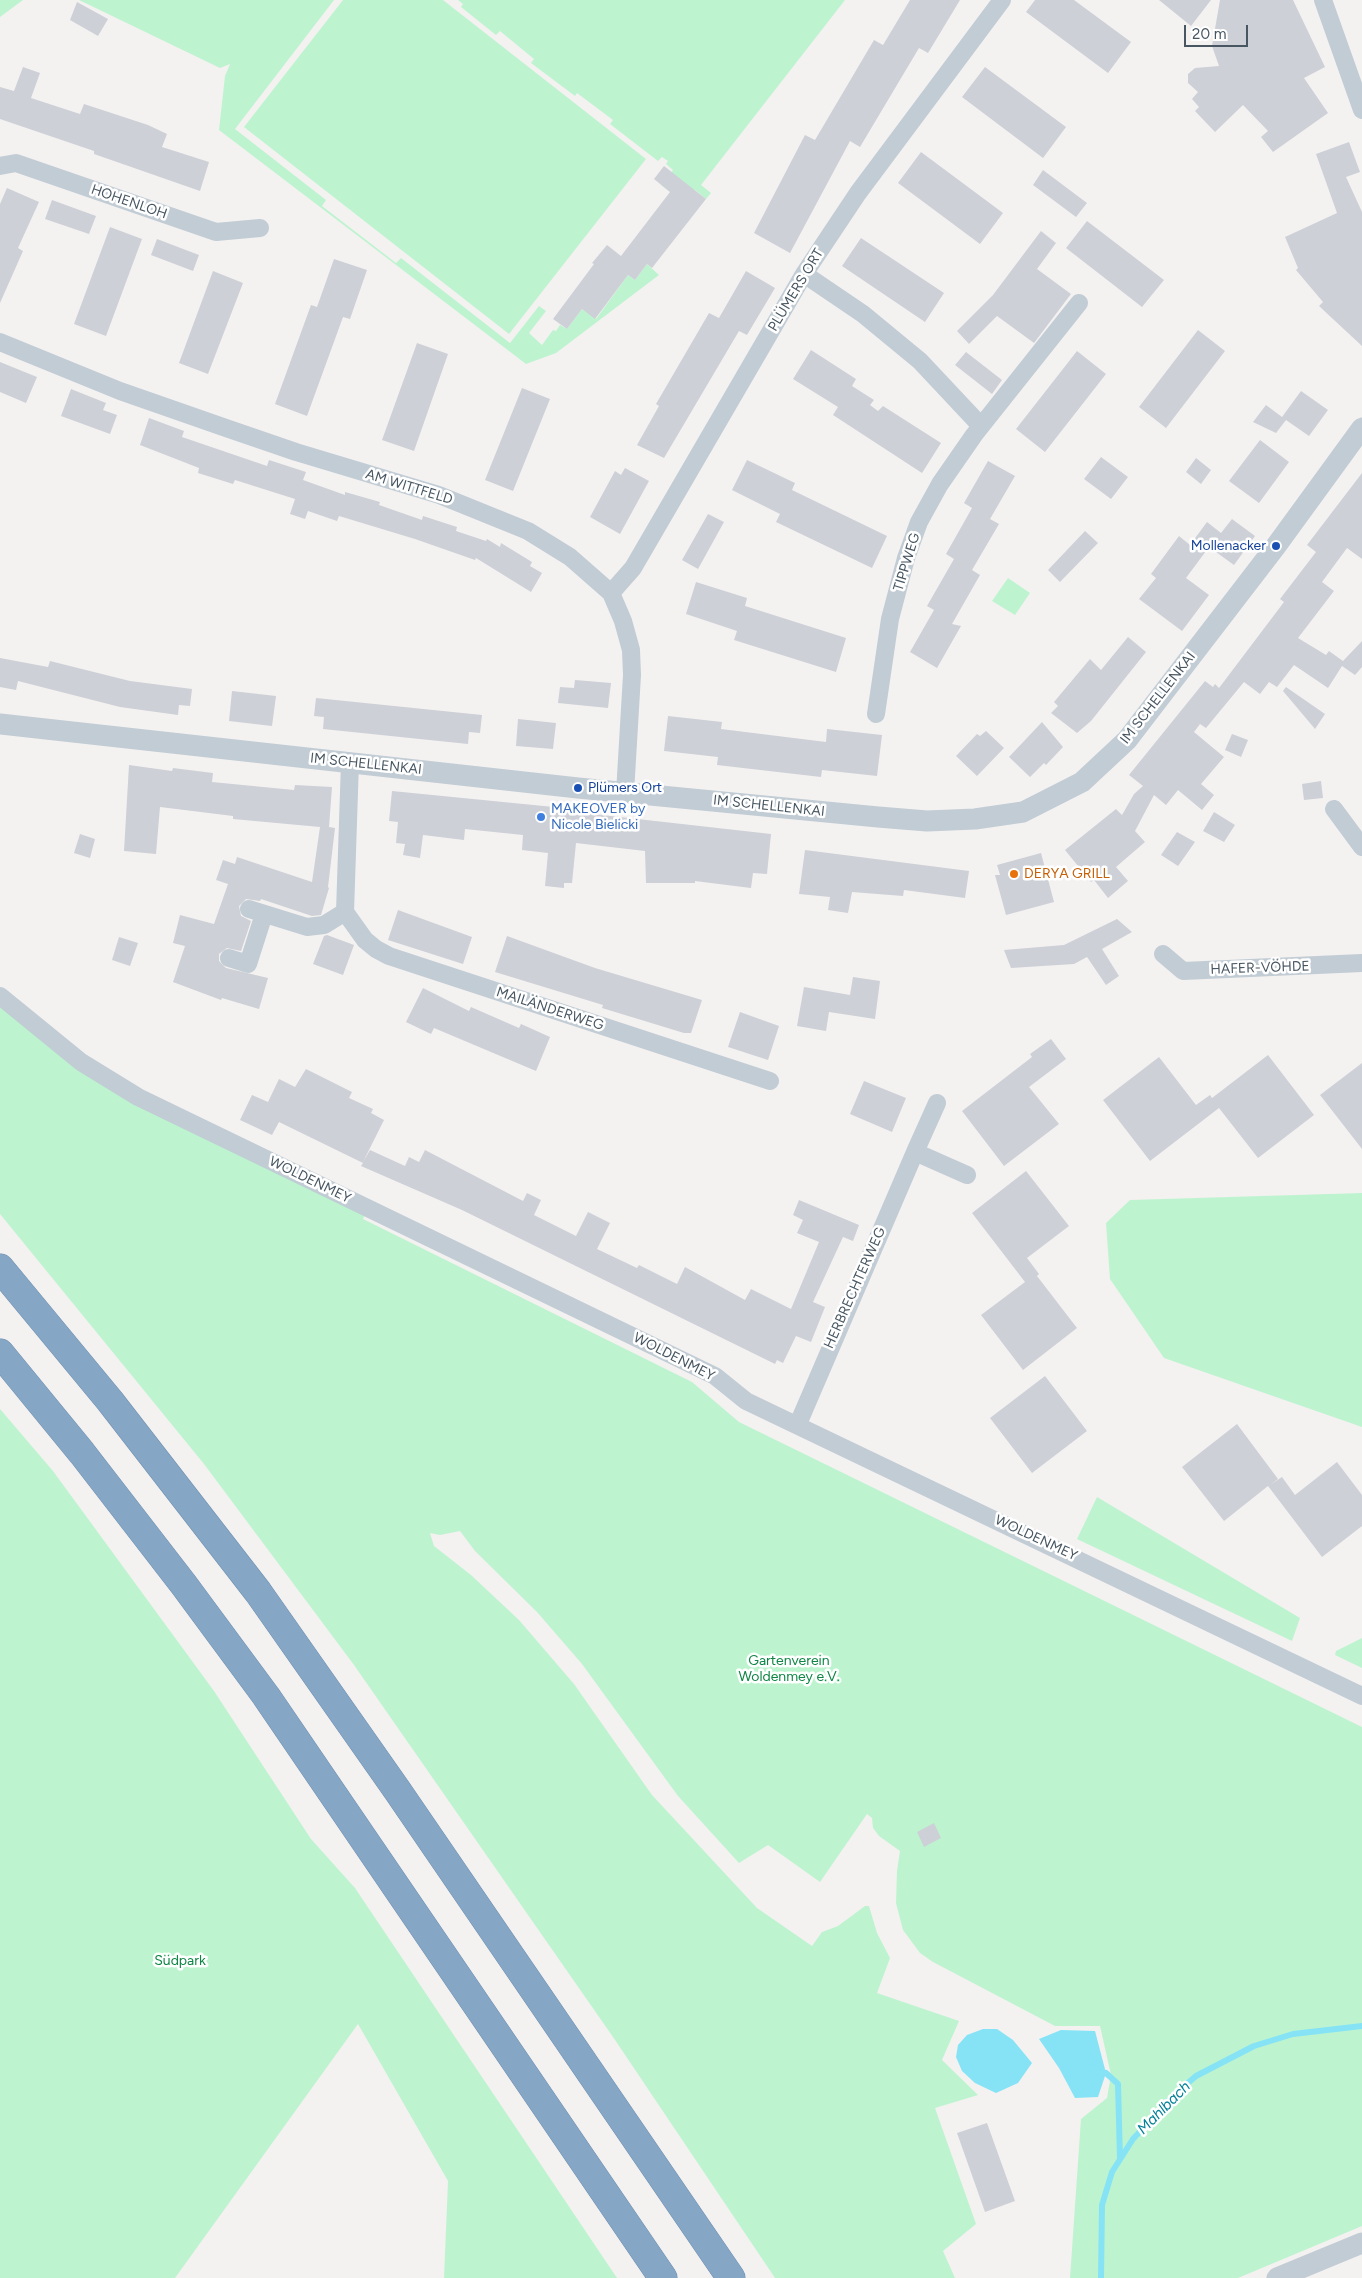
<!DOCTYPE html>
<meta charset="utf-8">
<style>
body{margin:0}
#map{position:relative;width:1362px;height:2278px;overflow:hidden;background:#f4f1f1;font-family:Figtree,sans-serif}
canvas{display:block}
.scale{position:absolute;left:1184px;top:25px;width:64px;height:22px;box-sizing:border-box;border:2px solid #475661;border-top:0;padding-left:6px;font-size:15px;line-height:18px;white-space:nowrap;color:#475661;-webkit-text-stroke:4px #fff;paint-order:stroke}
</style>
<div id="map">
<canvas width="1362" height="2278"></canvas>
<div class="scale">20 m</div>
</div>
<script>
const ctx = document.querySelector('canvas').getContext('2d');
ctx.lineJoin = 'round';
function paint(path, color) { ctx.fillStyle = color; ctx.fill(path, 'evenodd'); }
const shape = rows => new Path2D(rows.map(r => 'M' + r).join(''));
function trace(path, color, width, dash) { ctx.strokeStyle = color; ctx.lineWidth = width; ctx.lineCap = dash ? 'butt' : 'round'; ctx.setLineDash(dash || []); ctx.stroke(path); }
function write(font, color, halo, rows, align = 'center') {
  ctx.font = font + ' Figtree,sans-serif'; ctx.lineWidth = 5; ctx.setLineDash([]); ctx.textBaseline = 'middle'; ctx.strokeStyle = halo; ctx.fillStyle = color; for (const [text, x, y, turn = 0] of rows) {
    ctx.save(); ctx.translate(x, y); ctx.rotate((+turn || 0) * Math.PI / 180); ctx.textAlign = isNaN(turn) ? turn : align; if (halo) ctx.strokeText(text, 0, 0); ctx.fillText(text, 0, 0); ctx.restore();
  }
}
paint(shape([
 [0,0,23,0,0,17],
 [79,0,334,0,235,129,326,200,322,206,396,263,401,258,510,343,539,306,546,311,529,333,542,345,553,330,556,331,560,325,567,329,582,309,596,319,628,275,635,280,647,264,659,275,556,353,526,364,219,130,225,76,230,64,220,68],
 [343,0,443,0,646,159,509,334,244,127],
 [458,0,845,0,701,185,711,193,706,199,695,190,685,203,661,185,673,170,666,164,668,161,662,157,658,161,610,124,613,120,577,93,575,96,531,63,534,59,500,31,496,35,461,7,463,4],
 [1008,578,1030,593,1015,615,992,601],
 [0,1007,81,1062,368,1208,363,1219,692,1382,739,1422,1362,1727,1362,2226,1238,2278,1070,2278,1081,2119,1107,2098,1111,2075,1100,2026,1055,2026,933,1962,920,1953,903,1930,896,1903,897,1871,900,1851,879,1836,873,1828,872,1818,867,1814,820,1882,768,1845,739,1863,678,1796,582,1664,537,1612,475,1551,460,1531,440,1535,430,1533,434,1546,471,1575,519,1620,574,1684,652,1795,757,1908,812,1946,822,1932,838,1926,865,1906,869,1906,877,1933,890,1958,877,1993,959,2021,942,2060,978,2095,935,2108,976,2224,943,2251,955,2278,775,2278,613,2037,354,1665,204,1464,0,1214],
 [1362,1193,1362,1427,1164,1358,1110,1279,1106,1223,1130,1200],
 [0,1409,53,1471,214,1691,311,1839,355,1888,617,2278,444,2278,448,2181,358,2024,175,2278,0,2278],
 [1097,1497,1300,1618,1292,1641,1077,1539],
 [1362,1638,1362,1668,1335,1655,1336,1651]
]), '#bdf4cf');
paint(shape([
 [983,2029,997,2029,1013,2040,1032,2063,1018,2083,996,2093,975,2083,962,2071,956,2057,958,2045,967,2035],
 [1061,2030,1095,2031,1106,2073,1098,2097,1075,2098,1059,2068,1039,2039]
]), '#86e3f5');
trace(shape([
 [1106,2073,1118,2084,1120,2159],
 [1101,2278,1102,2205,1112,2172,1133,2139,1175,2094,1196,2076,1254,2046,1293,2034,1362,2026]
]), '#86e3f5', 6);
paint(shape([
 [910,0,960,0,928,53,919,48,860,147,850,141,790,253,754,233,805,135,815,140,874,40,883,45],
 [1035,0,1074,0,1131,42,1108,73,1026,12],
 [1159,0,1211,0,1191,26],
 [1220,0,1293,0,1325,67,1304,78,1328,113,1273,152,1261,137,1268,131,1243,105,1215,132,1195,111,1199,107,1192,99,1198,92,1188,83,1188,74,1195,68,1219,66,1212,46],
 [77,2,108,19,98,36,70,20],
 [23,67,40,73,31,98,80,114,84,104,148,125,167,134,162,147,209,162,200,191,94,154,94,151,0,119,0,87,14,91],
 [985,67,1066,127,1043,158,962,97],
 [1349,142,1360,172,1346,177,1362,212,1362,346,1319,306,1323,302,1296,270,1298,268,1285,237,1337,213,1316,154],
 [921,152,1003,213,980,244,898,183],
 [664,166,706,199,652,268,647,264,635,280,628,275,595,319,582,309,567,329,553,319,594,264,592,263,607,245,621,256,670,192,654,179],
 [1043,170,1087,203,1076,217,1033,185],
 [7,188,39,202,18,248,23,251,0,303,0,204],
 [52,200,96,216,89,234,45,219],
 [1087,221,1164,280,1142,307,1066,248],
 [110,227,142,239,106,336,74,324],
 [1041,231,1056,243,1037,269,1071,294,1034,343,997,316,969,344,957,331,993,295],
 [861,238,944,293,925,322,842,266],
 [157,239,199,255,193,271,151,255],
 [334,259,367,270,350,319,343,317,307,416,275,404,311,305,317,307],
 [213,271,243,283,208,374,179,363],
 [746,271,775,288,747,335,739,331,664,458,637,445,659,406,656,404,709,313,719,318],
 [1198,330,1225,351,1166,428,1139,407],
 [417,343,448,354,414,451,382,440],
 [811,350,856,379,852,386,874,400,870,405,878,411,883,406,941,443,922,473,833,415,838,407,793,379],
 [1077,351,1106,374,1045,452,1016,429],
 [966,352,1002,380,992,394,955,365],
 [0,362,37,377,26,403,0,392],
 [522,388,550,399,513,491,485,480],
 [71,389,106,403,103,410,117,415,110,434,61,416],
 [1301,391,1328,410,1309,436,1286,420,1276,433,1253,422,1266,405,1282,417],
 [149,418,184,431,182,437,267,466,269,460,306,472,303,480,345,495,345,492,380,502,379,505,422,520,423,516,457,527,456,531,486,541,487,539,500,547,501,543,532,562,530,566,542,573,531,592,476,558,475,560,415,539,339,516,337,521,308,511,305,519,290,514,295,499,235,480,233,484,198,473,199,468,140,445],
 [1260,440,1289,462,1259,503,1229,481],
 [1101,457,1128,477,1111,499,1084,479],
 [1196,458,1211,470,1201,484,1186,472],
 [747,460,795,483,792,490,887,536,872,568,776,522,780,514,732,490],
 [988,461,1015,476,990,519,999,524,972,570,980,575,952,624,961,626,937,668,910,652,934,610,927,606,954,559,946,554,972,508,964,503],
 [625,468,649,481,620,534,590,517,615,471,621,475],
 [1362,473,1362,559,1347,548,1322,582,1334,591,1298,638,1326,655,1329,651,1343,661,1362,641,1362,667,1355,675,1342,666,1328,688,1294,665,1277,687,1269,682,1260,694,1244,682,1206,728,1200,724,1194,732,1224,757,1201,784,1214,795,1202,810,1178,790,1166,805,1154,795,1135,831,1145,842,1116,867,1128,881,1108,898,1094,880,1091,882,1065,850,1116,809,1122,815,1134,794,1143,786,1129,775,1205,681,1213,687,1215,684,1219,688,1284,602,1280,599,1316,552,1307,545],
 [708,514,724,522,698,569,682,560],
 [1232,519,1255,536,1234,565,1209,547,1186,578,1209,595,1182,631,1139,599,1156,578,1151,574,1179,536,1190,545,1207,522,1221,533],
 [1085,531,1098,543,1060,582,1048,570],
 [696,582,747,598,745,606,846,638,836,672,734,640,737,631,686,614],
 [1128,637,1146,652,1091,721,1077,733,1051,713,1058,706,1054,702,1090,659,1101,670],
 [0,658,48,667,50,661,130,681,192,689,190,706,179,705,178,715,120,707,18,681,16,690,0,687],
 [575,680,611,683,608,708,558,703,560,687,574,688],
 [1286,687,1325,714,1315,729,1283,691],
 [232,691,276,696,272,726,229,721],
 [316,698,482,715,480,733,469,732,468,744,323,729,324,717,314,716],
 [668,716,722,722,721,729,826,742,827,729,882,735,877,776,822,770,821,777,717,765,718,757,664,751],
 [518,719,556,723,553,749,516,746],
 [1042,722,1063,747,1046,765,1044,763,1030,777,1009,757],
 [986,731,1004,748,977,776,956,756,977,734,980,736],
 [1232,734,1248,740,1241,757,1225,750],
 [129,765,172,771,173,768,213,773,212,782,294,790,295,785,332,787,329,827,335,828,328,887,329,888,321,915,312,916,261,899,260,901,246,899,239,906,241,916,251,921,241,951,227,948,219,954,219,961,226,968,268,978,259,1009,222,998,221,1000,173,982,185,946,173,943,180,915,214,924,228,884,216,880,223,860,235,864,237,857,312,882,320,827,233,819,233,816,160,807,156,854,124,851],
 [1321,781,1323,798,1304,800,1302,784],
 [392,791,584,810,584,813,771,834,767,874,753,873,751,888,695,881,695,883,646,883,645,851,576,843,572,883,564,883,564,888,545,886,548,853,522,850,523,835,465,829,464,840,423,835,420,858,403,855,405,844,396,843,398,822,389,821],
 [1214,812,1235,825,1224,842,1203,831],
 [1177,832,1195,842,1178,866,1161,855],
 [80,834,95,839,90,858,74,853],
 [805,850,969,871,965,898,904,890,903,896,852,892,848,913,828,910,830,897,799,894],
 [1041,853,1054,902,1006,915,995,875,1000,875,997,865],
 [398,910,472,937,463,964,388,940],
 [1117,919,1132,932,1102,949,1119,976,1106,985,1087,957,1074,964,1011,968,1004,950,1064,945],
 [327,935,354,945,343,975,313,964,324,936],
 [507,936,595,968,702,1000,691,1033,684,1033,602,1008,603,1005,495,972],
 [119,937,138,943,130,966,112,960],
 [853,977,880,981,875,1019,829,1012,826,1031,797,1026,804,987,850,995],
 [423,988,469,1011,471,1007,519,1028,521,1024,550,1037,536,1071,434,1028,431,1034,406,1022],
 [740,1012,779,1026,768,1060,728,1047],
 [1051,1039,1066,1059,1029,1087,1059,1124,1004,1166,962,1111,1032,1057,1030,1054],
 [1268,1055,1314,1115,1258,1158,1219,1108,1150,1161,1103,1100,1159,1057,1196,1105,1210,1095,1212,1098],
 [1362,1063,1362,1149,1320,1095],
 [306,1069,352,1092,349,1098,373,1109,371,1113,384,1120,363,1162,370,1150,405,1166,409,1157,419,1162,425,1150,523,1201,527,1193,541,1200,534,1215,576,1236,588,1212,610,1223,597,1249,637,1268,639,1265,677,1284,685,1267,745,1300,751,1289,791,1309,819,1242,797,1233,803,1220,793,1215,799,1200,859,1225,853,1241,843,1237,813,1302,825,1307,811,1342,796,1336,783,1363,777,1360,775,1364,462,1210,361,1166,363,1163,279,1122,272,1135,240,1120,252,1095,268,1102,279,1079,295,1087],
 [864,1081,906,1098,892,1132,850,1114],
 [1026,1171,1069,1226,1027,1258,1039,1274,1037,1276,1077,1328,1023,1370,981,1315,1025,1282,972,1213],
 [1045,1376,1087,1431,1032,1473,990,1418],
 [1237,1424,1278,1479,1270,1485,1282,1477,1295,1495,1337,1462,1362,1495,1362,1526,1322,1557,1268,1486,1224,1521,1182,1467],
 [934,1823,941,1838,924,1847,917,1832],
 [987,2123,1015,2201,985,2212,957,2133]
]), '#cdd0d6');
const motorway = shape([
 [0,1268,110,1401,258,1592,397,1790,731,2278],
 [0,1353,82,1453,184,1585,266,1696,663,2278]
]);
trace(motorway, '#7091b0', 29);
trace(shape([
 [1323,0,1362,110],
 [0,166,16,163,216,232,260,228],
 [804,274,863,314,920,361,981,426],
 [0,342,120,391,226,428,296,452,439,495,528,531,570,557,611,593,623,621,631,650,632,675,625,793],
 [611,593,633,568,804,274,858,193,1002,0],
 [876,714,890,619,906,558,919,522,940,484,974,435,1079,303],
 [350,762,345,912,365,940,376,949,389,956,770,1081],
 [1334,809,1362,847],
 [249,909,307,927,324,925,345,912],
 [1163,954,1183,971,1362,963],
 [229,958,248,964,264,914],
 [0,996,81,1062,138,1097,715,1376,746,1401,1362,1696],
 [937,1103,915,1152,967,1175],
 [798,1424,915,1152]
]), '#c1ccd4', 18);
trace(shape([
 [0,724,578,788,878,817,927,821,975,819,1023,812,1082,782,1127,740,1276,546,1362,428],
 [1277,2278,1362,2243]
]), '#c1ccd4', 21);
trace(motorway, '#85a6c4', 28);
for (const [x, y, r, color] of [
 [1276,546,5,"#1a4fb4"],
 [578,788,5,"#1a4fb4"],
 [541,817,5,"#3f7fe0"],
 [1014,874,5,"#e8710a"]
]) { const dot = new Path2D(); dot.arc(x, y, r, 0, 2 * Math.PI); ctx.fillStyle = color; ctx.fill(dot); trace(dot, '#fff', 2); }
write('14px', '#475661', '#fff', [
 ["HOHENLOH",129,202,19],
 ["PLÜMERS ORT",796,290,-59],
 ["AM WITTFELD",409,487,17],
 ["TIPPWEG",907,562,-73],
 ["IM SCHELLENKAI",1158,698,-52],
 ["IM SCHELLENKAI",366,764,6],
 ["IM SCHELLENKAI",769,806,6],
 ["HAFER-VÖHDE",1260,968,-2],
 ["MAILÄNDERWEG",550,1009,18],
 ["WOLDENMEY",310,1180,26],
 ["HERBRECHTERWEG",855,1288,-66],
 ["WOLDENMEY",674,1357,27],
 ["WOLDENMEY",1036,1538,25]
]);
write('14px', '#164399', '#fff', [
 ["Mollenacker",1266,546],
 ["Plümers Ort",588,788,"left"]
], 'right');
write('14px', '#366cbe', '#fff', [
 ["MAKEOVER by",551,809],
 ["Nicole Bielicki",551,825]
], 'left');
write('14px', '#c56008', '#fff', [
 ["DERYA GRILL",1024,874]
], 'left');
write('14px', '#0e8544', '#fff', [
 ["Gartenverein",789,1661],
 ["Woldenmey e.V.",789,1677],
 ["Südpark",180,1961]
]);
write('italic 15px', '#038098', '#fff', [
 ["Mahlbach",1164,2108,-45]
]);
</script>
